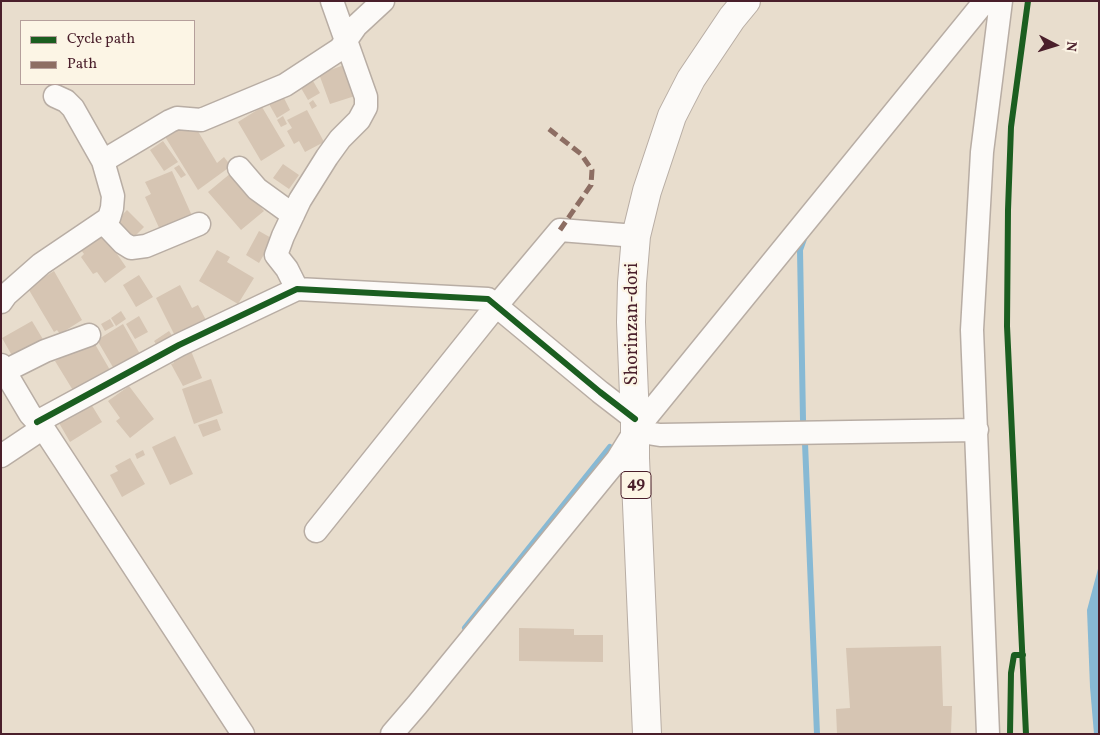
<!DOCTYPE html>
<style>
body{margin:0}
#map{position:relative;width:1100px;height:735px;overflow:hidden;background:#e8ddcd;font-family:Vollkorn,serif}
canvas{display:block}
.frame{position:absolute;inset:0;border:2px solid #4a1f2b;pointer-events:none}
.legend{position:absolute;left:20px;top:20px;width:175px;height:65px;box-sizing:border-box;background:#fcf5e5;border:1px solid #b59f9b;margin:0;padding:6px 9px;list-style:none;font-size:15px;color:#4a1f2b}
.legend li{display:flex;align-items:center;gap:10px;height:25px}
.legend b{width:25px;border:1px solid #b59f9b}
.north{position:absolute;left:1030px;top:20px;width:50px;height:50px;-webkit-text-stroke:4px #fcf5e5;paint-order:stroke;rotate:95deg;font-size:14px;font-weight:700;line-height:20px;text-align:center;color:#4a1f2b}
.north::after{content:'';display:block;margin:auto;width:18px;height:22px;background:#4a1f2b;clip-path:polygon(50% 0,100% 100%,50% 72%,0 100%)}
</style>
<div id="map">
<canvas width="1100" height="735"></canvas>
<div class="frame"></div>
<ul class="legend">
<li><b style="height:6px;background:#1b5e20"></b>Cycle path</li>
<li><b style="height:6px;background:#8d6e63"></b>Path</li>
</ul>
<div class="north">N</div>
</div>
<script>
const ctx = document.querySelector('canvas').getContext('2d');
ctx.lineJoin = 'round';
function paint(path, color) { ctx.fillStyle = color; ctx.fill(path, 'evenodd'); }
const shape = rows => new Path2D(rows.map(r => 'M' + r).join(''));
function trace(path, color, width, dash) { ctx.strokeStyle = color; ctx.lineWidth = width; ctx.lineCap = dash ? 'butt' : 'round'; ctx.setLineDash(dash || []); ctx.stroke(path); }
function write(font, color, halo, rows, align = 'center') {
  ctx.font = font + ' Vollkorn,serif'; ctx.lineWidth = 4.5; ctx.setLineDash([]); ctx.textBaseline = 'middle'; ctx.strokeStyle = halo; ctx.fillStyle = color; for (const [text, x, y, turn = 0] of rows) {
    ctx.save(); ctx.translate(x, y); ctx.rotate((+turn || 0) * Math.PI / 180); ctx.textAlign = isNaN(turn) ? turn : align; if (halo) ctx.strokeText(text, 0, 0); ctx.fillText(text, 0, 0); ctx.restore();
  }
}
paint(shape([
 [1099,565,1099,734,1094,734,1090,687,1087,610]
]), '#87b9d4');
trace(shape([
 [803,420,800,250,805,236],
 [805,443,817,734],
 [465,628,610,447]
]), '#87b9d4', 6);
paint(shape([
 [344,65,355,96,330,104,319,74],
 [313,81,320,93,308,100,301,88],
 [283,96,290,110,277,118,269,104],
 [313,100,317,106,312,109,309,103],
 [262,107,285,146,261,161,238,122],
 [307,110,324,142,305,152,299,141,294,144,287,131,292,128,287,120],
 [283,116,287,124,281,127,277,120],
 [196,128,217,163,224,157,231,166,198,190,164,135,177,129],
 [163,141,178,162,164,171,150,150],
 [283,164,299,175,289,189,273,178],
 [179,165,186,175,181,178,174,168],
 [172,171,193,218,161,232,145,197,151,194,145,182],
 [231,173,264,211,241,230,208,192],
 [127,210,144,227,133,238,116,221],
 [259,231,273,239,259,263,246,255],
 [104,235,126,267,105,283,97,272,93,274,81,257,84,254,81,250],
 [217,250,230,257,227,262,254,278,238,304,199,281],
 [54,271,82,320,60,334,57,330,54,332,26,285,40,277,41,279],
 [139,275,153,297,136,307,123,285],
 [180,285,192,308,198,305,206,320,175,336,156,298],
 [121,311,126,319,116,326,111,318],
 [139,316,148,332,135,339,126,324],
 [110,319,114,326,105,331,101,324],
 [32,321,44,341,14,359,2,338],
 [123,324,140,354,114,369,97,340],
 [169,331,173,337,158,347,154,341],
 [92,339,110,370,74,392,55,361],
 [191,351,202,378,183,386,171,364,174,363,172,359],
 [211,379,223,413,194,424,182,389],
 [129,386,154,419,130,438,116,421,120,418,108,401],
 [91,404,102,422,70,442,59,423],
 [217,419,221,430,203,437,198,425],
 [175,436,193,474,170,485,152,447],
 [143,450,145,455,137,459,135,454],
 [130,458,145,484,122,497,110,475,118,471,115,466],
 [519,628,574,629,574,635,603,635,603,662,519,661],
 [941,646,943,706,952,706,951,734,837,734,836,709,850,708,846,648]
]), '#d6c5b3');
const minor = shape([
 [55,96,66,101,73,108,103,161],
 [239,168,257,189,293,215],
 [104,223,123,243,131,248,146,246,199,224],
 [297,289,287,269,276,255,283,236,300,200,327,157,340,139,359,120,366,107,366,97,332,1],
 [1,302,6,295,41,264,109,218,112,208,113,196,103,161,170,121,177,118,201,120,285,85,340,49,356,26,383,1],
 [1,365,30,414,43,428,64,460,243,734],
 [5,371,45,351,89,335],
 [37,422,179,345,297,289,488,299,600,392,635,419],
 [635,431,660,435,977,430],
 [1,456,43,428],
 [316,531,497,305,560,230,636,236],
 [392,734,417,705,617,460,635,431,985,1],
 [988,734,972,330,982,152,1001,1]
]);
const major = shape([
 [647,734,635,458,635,419,631,322,632,283,636,236,647,191,672,116,691,79,732,18,746,1]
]);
trace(minor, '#b8ada4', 25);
trace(major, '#b8ada4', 30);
trace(minor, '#fcfaf8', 22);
trace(major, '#fcfaf8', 28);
trace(shape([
 [549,129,581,154,592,170,591,185,560,230]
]), '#8d6e63', 5, [10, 5]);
trace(shape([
 [37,422,179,345,297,289,488,299,600,392,635,419],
 [1010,734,1011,673,1014,655,1023,655],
 [1026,734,1007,326,1008,210,1011,127,1028,1]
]), '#1b5e20', 6);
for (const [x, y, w] of [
 [636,485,30]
]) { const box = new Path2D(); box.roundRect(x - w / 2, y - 13.5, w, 27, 4); ctx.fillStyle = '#fcf5e5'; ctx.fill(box); trace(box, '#4a1f2b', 1); }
write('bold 16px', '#4a1f2b', null, [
 ["49",636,485]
]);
write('18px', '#4a1f2b', '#fcf5e5', [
 ["Shorinzan-dori",634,324,-90]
]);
</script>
